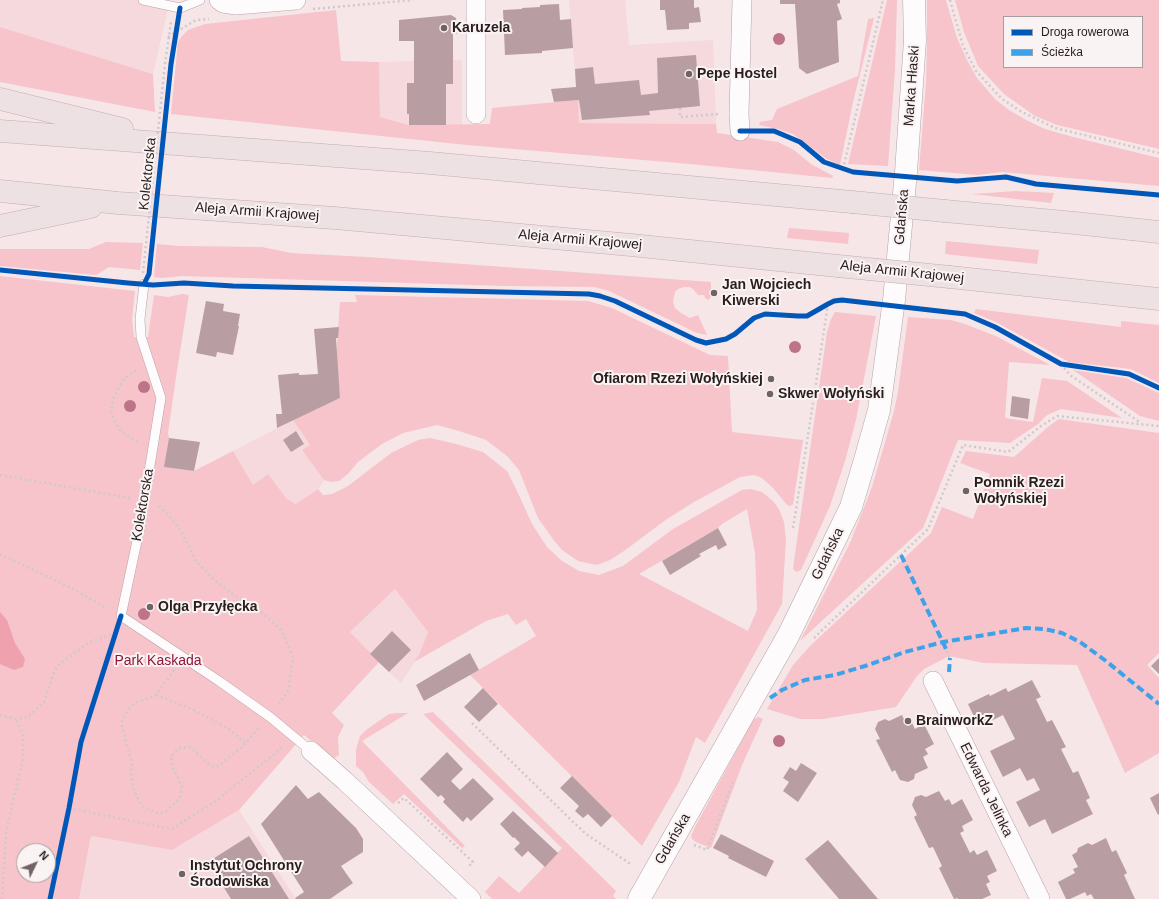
<!DOCTYPE html>
<meta charset="utf-8">
<style>
body{margin:0}
#map{position:relative;width:1159px;height:899px;overflow:hidden;background:#f6e6e8;font-family:Helvetica,sans-serif}
canvas{display:block}
.legend{position:absolute;left:1003px;top:16px;width:140px;height:52px;box-sizing:border-box;background:#faf3f3;border:1px solid #a79d9e;margin:0;padding:5px 7px;list-style:none;font-size:12px;color:#2a1d1e}
.legend li{display:flex;align-items:center;gap:8px;height:20px}
.legend b{width:20px;border:1px solid #a79d9e}
.north{position:absolute;left:16px;top:843px;width:40px;height:40px;box-sizing:border-box;background:#faf3f3;border:1px solid #a79d9e;border-radius:50%;rotate:47deg;font-size:11px;font-weight:700;line-height:16px;text-align:center;color:#2a1d1e}
.north::after{content:'';display:block;margin:auto;width:14px;height:18px;background:#716365;clip-path:polygon(50% 0,100% 100%,50% 72%,0 100%)}
</style>
<div id="map">
<canvas width="1159" height="899"></canvas>
<ul class="legend">
<li><b style="height:5px;background:#0057b8"></b>Droga rowerowa</li>
<li><b style="height:5px;background:#3ea2ea"></b>Ścieżka</li>
</ul>
<div class="north">N</div>
</div>
<script>
const ctx = document.querySelector('canvas').getContext('2d');
ctx.lineJoin = 'round';
function paint(path, color) { ctx.fillStyle = color; ctx.fill(path, 'evenodd'); }
const shape = rows => new Path2D(rows.map(r => 'M' + r).join(''));
function trace(path, color, width, dash) { ctx.strokeStyle = color; ctx.lineWidth = width; ctx.lineCap = dash ? 'butt' : 'round'; ctx.setLineDash(dash || []); ctx.stroke(path); }
function write(font, color, halo, rows, align = 'center') {
  ctx.font = font + ' Helvetica,sans-serif'; ctx.lineWidth = 4; ctx.setLineDash([]); ctx.textBaseline = 'middle'; ctx.strokeStyle = halo; ctx.fillStyle = color; for (const [text, x, y, turn = 0] of rows) {
    ctx.save(); ctx.translate(x, y); ctx.rotate((+turn || 0) * Math.PI / 180); ctx.textAlign = isNaN(turn) ? turn : align; if (halo) ctx.strokeText(text, 0, 0); ctx.fillText(text, 0, 0); ctx.restore();
  }
}
paint(shape([
 [0,0,170,0,153,74,0,27],
 [569,0,625,0,629,45,713,40,716,124,579,123],
 [462,60,462,125,409,125,380,117,379,62],
 [293,420,310,446,302,450,324,480,318,489,296,504,287,499,268,474,253,485,233,451],
 [395,589,428,632,419,655,401,683,370,654,350,632],
 [239,810,296,899,79,899,91,836,172,850]
]), '#f5d9dc');
paint(shape([
 [887,0,897,0,895,69,888,166,848,164],
 [927,0,946,0,957,38,968,62,977,78,995,99,1009,110,1028,121,1045,129,1073,137,1159,158,1159,186,1002,172,977,175,919,170,926,83,927,43],
 [955,0,1159,0,1159,149,1057,125,1035,116,1004,94,978,66,964,32],
 [1004,17,1142,17,1142,67,1004,67],
 [336,10,341,61,379,62,380,117,409,125,490,124,492,108,578,100,579,123,716,124,717,133,778,142,794,150,811,164,833,176,832,178,690,164,467,145,171,114,178,42,182,36,188,30,205,24],
 [874,18,853,102,840,165,827,159,793,134,778,129,759,125,760,122,772,120,777,109,858,76,868,19],
 [0,27,153,74,155,112,0,82],
 [1016,191,1054,193,1051,203,972,194],
 [789,228,849,233,848,244,787,238],
 [946,241,1039,250,1037,264,945,254],
 [106,242,143,243,140,270,109,267,96,275,0,266,0,249,89,249],
 [157,244,180,246,262,247,291,253,367,257,711,282,711,297,708,300,705,298,704,295,698,295,693,289,689,287,684,287,678,289,675,292,673,302,675,308,681,313,690,318,698,315,707,335,697,333,609,291,594,287,504,286,182,276,162,278,154,277],
 [0,276,135,291,132,319,134,337,148,337,154,295,168,297,182,294,189,295,176,377,168,433,169,438,165,467,194,471,233,451,253,485,268,474,287,499,296,504,318,489,323,495,332,494,348,486,391,453,418,440,430,438,456,444,483,452,507,471,517,491,532,524,547,547,562,561,579,571,599,575,623,566,673,529,742,490,751,489,762,492,773,501,779,509,784,522,786,540,782,604,705,743,696,737,679,782,642,846,470,675,536,636,526,619,516,625,508,614,486,621,414,662,419,655,428,632,395,589,350,632,379,662,332,713,344,725,338,737,339,755,333,759,304,735,239,810,172,850,91,836,79,899,0,899],
 [747,509,755,553,757,610,748,631,639,574,718,528,722,524],
 [24,851,48,851,48,875,24,875],
 [355,295,588,301,612,308,710,355,728,356,732,432,803,440,793,504,790,506,787,505,773,488,762,478,754,475,740,477,694,502,667,519,624,551,610,560,597,565,578,561,562,550,555,542,538,518,519,470,507,456,486,440,459,431,437,425,403,433,382,444,358,462,348,474,339,481,331,482,324,480,302,450,310,445,293,420,340,398,336,360,340,302,357,302],
 [976,309,1121,327,1121,321,1159,325,1159,383,1131,369,1069,362,996,322,974,313],
 [835,312,876,316,856,420,845,461,830,506,801,570,796,572,793,569,794,561,827,332,831,319],
 [908,317,951,320,965,324,998,337,1050,365,1009,362,1005,418,1033,422,1042,378,1067,381,1122,418,1061,409,1047,415,1038,424,1010,443,958,440,923,528,800,641,850,543,872,487,886,439,894,411,898,392],
 [1073,370,1126,378,1159,393,1159,421,1140,416],
 [1059,419,1159,433,1159,653,1147,665,1159,678,1159,753,1125,773,1077,665,984,663,949,656,924,669,917,676,896,707,823,719,800,719,767,709,793,665,811,645,931,533,942,507,973,519,990,474,960,463,966,451,1014,457,1049,426],
 [433,712,616,891,613,896,616,899,492,899,485,892,499,876,519,893,562,848,423,714],
 [398,713,408,713,362,741,465,846,462,848,404,794,393,804,369,782,363,772,356,766,356,750,360,736,366,730,389,714],
 [758,717,763,719,742,765,711,848,696,842,692,839,691,836,695,827,753,720]
]), '#f6c4ca');
paint(shape([
 [0,612,7,620,15,643,25,659,23,667,14,670,0,664]
]), '#efa2ae');
paint(shape([
 [660,0,694,0,694,8,699,7,701,22,689,23,689,29,667,30,665,10,660,10],
 [780,0,840,0,840,3,837,4,842,19,837,21,839,62,807,74,799,68,795,4,780,4],
 [559,4,560,20,571,19,573,48,542,51,542,53,505,55,503,10,522,9,522,8,540,7,540,5],
 [451,15,456,18,457,34,453,34,453,84,446,84,446,125,409,125,409,114,407,114,407,83,414,83,414,41,399,41,399,20],
 [696,55,700,106,649,111,650,115,582,120,579,100,554,102,551,89,576,87,575,69,593,67,595,84,639,80,641,95,658,93,657,58],
 [206,301,224,304,223,311,240,314,238,326,239,326,233,355,217,352,216,357,196,353],
 [339,327,338,338,336,338,340,398,277,428,276,414,282,414,278,375,299,373,299,375,318,374,314,329],
 [1012,396,1030,399,1028,419,1010,416],
 [296,431,304,444,291,452,283,440],
 [169,438,200,442,194,471,164,467],
 [718,528,727,545,718,550,716,545,699,554,701,556,670,575,662,561],
 [392,631,411,650,389,672,370,654],
 [470,653,479,670,424,701,416,685],
 [1159,658,1159,674,1151,666],
 [1032,680,1041,697,1036,699,1047,722,1052,720,1066,747,1061,749,1073,773,1078,771,1090,798,1086,800,1093,814,1052,834,1045,819,1029,827,1016,802,1040,790,1034,778,1027,781,1020,768,1003,777,990,751,1015,739,1003,715,979,727,968,704,989,694,990,696,1006,688,1008,692],
 [483,688,498,704,479,722,464,707],
 [902,715,907,726,912,723,915,729,924,724,934,744,925,749,928,754,923,757,928,768,915,774,914,779,908,782,900,780,895,770,892,772,876,740,880,739,875,729,878,722,885,719,889,721],
 [447,752,463,769,451,781,460,790,473,778,494,799,471,821,467,817,463,822,443,802,445,799,441,795,438,797,420,779],
 [801,763,817,773,798,802,783,791,789,782,783,778,790,767,796,771],
 [572,776,612,816,601,827,588,814,583,818,575,811,579,806,560,788],
 [296,785,308,799,319,792,356,828,363,839,363,852,341,866,353,883,330,899,296,899,295,898,304,892,261,824],
 [939,791,945,801,949,799,952,805,962,799,973,820,962,826,964,831,960,833,970,853,974,850,977,855,987,850,997,871,987,876,990,882,986,884,991,895,982,899,958,899,958,898,954,899,939,868,942,866,933,847,929,848,914,817,917,815,912,805,915,797,921,795,926,797],
 [1159,793,1159,814,1158,815,1150,798],
 [513,811,558,853,545,867,528,851,522,857,514,849,520,843,514,837,513,838,500,824],
 [721,834,774,861,766,877,728,858,729,856,713,848],
 [249,836,289,899,231,899,208,862],
 [1106,838,1112,852,1116,850,1127,873,1124,875,1135,899,1094,899,1091,894,1087,896,1085,892,1070,899,1066,899,1058,882,1075,873,1073,869,1078,867,1072,855,1077,852,1078,848,1088,843,1092,845],
 [828,840,878,899,839,899,805,859]
]), '#b89ea3');
const service = shape([
 [143,0,180,8,200,0],
 [144,284,140,319,141,337,161,398,140,527,121,616,219,681,270,717,311,751]
]);
const minor = shape([
 [219,0,223,3,236,5,296,0],
 [476,0,476,114],
 [740,131,739,114,742,0],
 [933,681,1040,899],
 [311,751,345,781,471,899]
]);
const tertiary = shape([
 [639,899,788,636,851,507,865,460,879,410,894,300,906,172,915,40,914,0]
]);
const motorway = shape([
 [0,99,122,129],
 [0,131,430,163,852,202],
 [0,191,118,203,335,218,631,245,838,266],
 [945,211,1075,223,1159,232],
 [0,226,91,207],
 [950,277,1159,299]
]);
trace(service, '#b2a4a6', 10);
trace(minor, '#b2a4a6', 20);
trace(tertiary, '#b2a4a6', 23);
trace(motorway, '#c1adb0', 23);
trace(shape([
 [950,0,963,46,976,71,1002,99,1022,112,1055,128,1159,153],
 [313,9,413,0],
 [168,37,196,20,209,19],
 [165,64,171,22],
 [680,108,680,117,719,114],
 [843,169,883,0],
 [1061,364,1070,375,1141,423],
 [136,371,132,372,124,379,118,389,113,400,111,413,115,422,120,430,134,440,139,442],
 [0,475,130,498],
 [159,506,172,519,182,533,196,561,213,579,233,594,265,615,282,631,293,657,288,691,279,704],
 [793,528,807,442,828,304],
 [0,554,75,590,106,608],
 [814,638,928,529,963,445,1008,452,1041,426,1057,416,1159,426],
 [947,651,950,658],
 [174,670,156,695,135,703,128,710,121,723,132,764,131,777,134,791,142,806,158,813,165,812,179,799,182,787,172,765,171,756,180,748,190,747,209,764,214,767,218,766,241,748,259,728],
 [156,695,194,710,229,729,245,743],
 [0,715,16,719,28,717,44,702,53,675,57,666,88,643,115,633],
 [472,723,567,816,586,834,632,865],
 [398,803,404,798,473,862,468,867],
 [69,808,172,829,217,800,283,747],
 [694,845,707,850,733,782],
 [2,899,6,833,23,758,23,736,16,719]
]), '#cfc9cb', 2.5, [2, 3]);
trace(service, '#fefbfc', 9);
trace(minor, '#fefbfc', 19);
trace(tertiary, '#fefbfc', 22);
trace(motorway, '#eee1e3', 22);
const motorwayBridge = shape([
 [852,202,945,211],
 [838,266,950,277]
]);
trace(motorwayBridge, '#c1adb0', 23, []);
trace(shape([
 [143,273,165,64]
]), '#cfc9cb', 2.5, [2, 3]);
trace(motorwayBridge, '#eee1e3', 22);
trace(shape([
 [901,555,947,651],
 [949,672,950,658],
 [770,698,782,690,805,680,835,675,865,666,905,652,943,642,1026,628,1045,629,1062,633,1080,642,1106,661,1159,704]
]), '#3ea2ea', 4, [8, 4]);
trace(shape([
 [740,131,774,131,800,142,824,162,853,172,957,181,1006,177,1036,184,1159,195],
 [0,270,128,283,153,285,184,283,233,286,589,294,600,296,615,301,696,340,706,343,726,339,735,334,754,318,765,314,798,316,807,316,828,304,834,301,842,300,965,314,995,327,1061,364,1129,374,1159,388],
 [144,284,149,274,171,64,180,8],
 [50,899,69,808,81,742,121,616]
]), '#0057b8', 5);
ctx.fillStyle = '#be7488';
for (const [x, y] of [
 [779,39],
 [795,347],
 [144,387],
 [130,406],
 [144,614],
 [779,741]
]) { ctx.beginPath(); ctx.arc(x, y, 6, 0, 2 * Math.PI); ctx.fill(); }
for (const [x, y, r, color] of [
 [444,28,4,"#716365"],
 [689,74,4,"#716365"],
 [714,293,4,"#716365"],
 [771,379,4,"#716365"],
 [770,394,4,"#716365"],
 [966,491,4,"#716365"],
 [150,607,4,"#716365"],
 [908,721,4,"#716365"],
 [182,874,4,"#716365"]
]) { const dot = new Path2D(); dot.arc(x, y, r, 0, 2 * Math.PI); ctx.fillStyle = color; ctx.fill(dot); trace(dot, '#faf3f3', 1.5); }
write('bold 14px', '#2a1d1e', '#faf3f3', [
 ["Karuzela",452,28],
 ["Pepe Hostel",697,74],
 ["Jan Wojciech",722,285],
 ["Kiwerski",722,301],
 ["Ofiarom Rzezi Wołyńskiej",763,379,"right"],
 ["Skwer Wołyński",778,394],
 ["Pomnik Rzezi",974,483],
 ["Wołyńskiej",974,499],
 ["Olga Przyłęcka",158,607],
 ["BrainworkZ",916,721],
 ["Instytut Ochrony",190,866],
 ["Środowiska",190,882]
], 'left');
write('14px', '#2a1d1e', '#faf3f3', [
 ["Marka Hłaski",912,86,-86],
 ["Kolektorska",148,174,-84],
 ["Aleja Armii Krajowej",257,212,4],
 ["Gdańska",902,217,-85],
 ["Aleja Armii Krajowej",580,240,5],
 ["Aleja Armii Krajowej",902,272,6],
 ["Kolektorska",143,505,-80],
 ["Gdańska",828,554,-64],
 ["Edwarda Jelinka",986,790,64],
 ["Gdańska",673,839,-60]
]);
write('14px', '#91163a', '#faf3f3', [
 ["Park Kaskada",158,661]
]);
</script>
